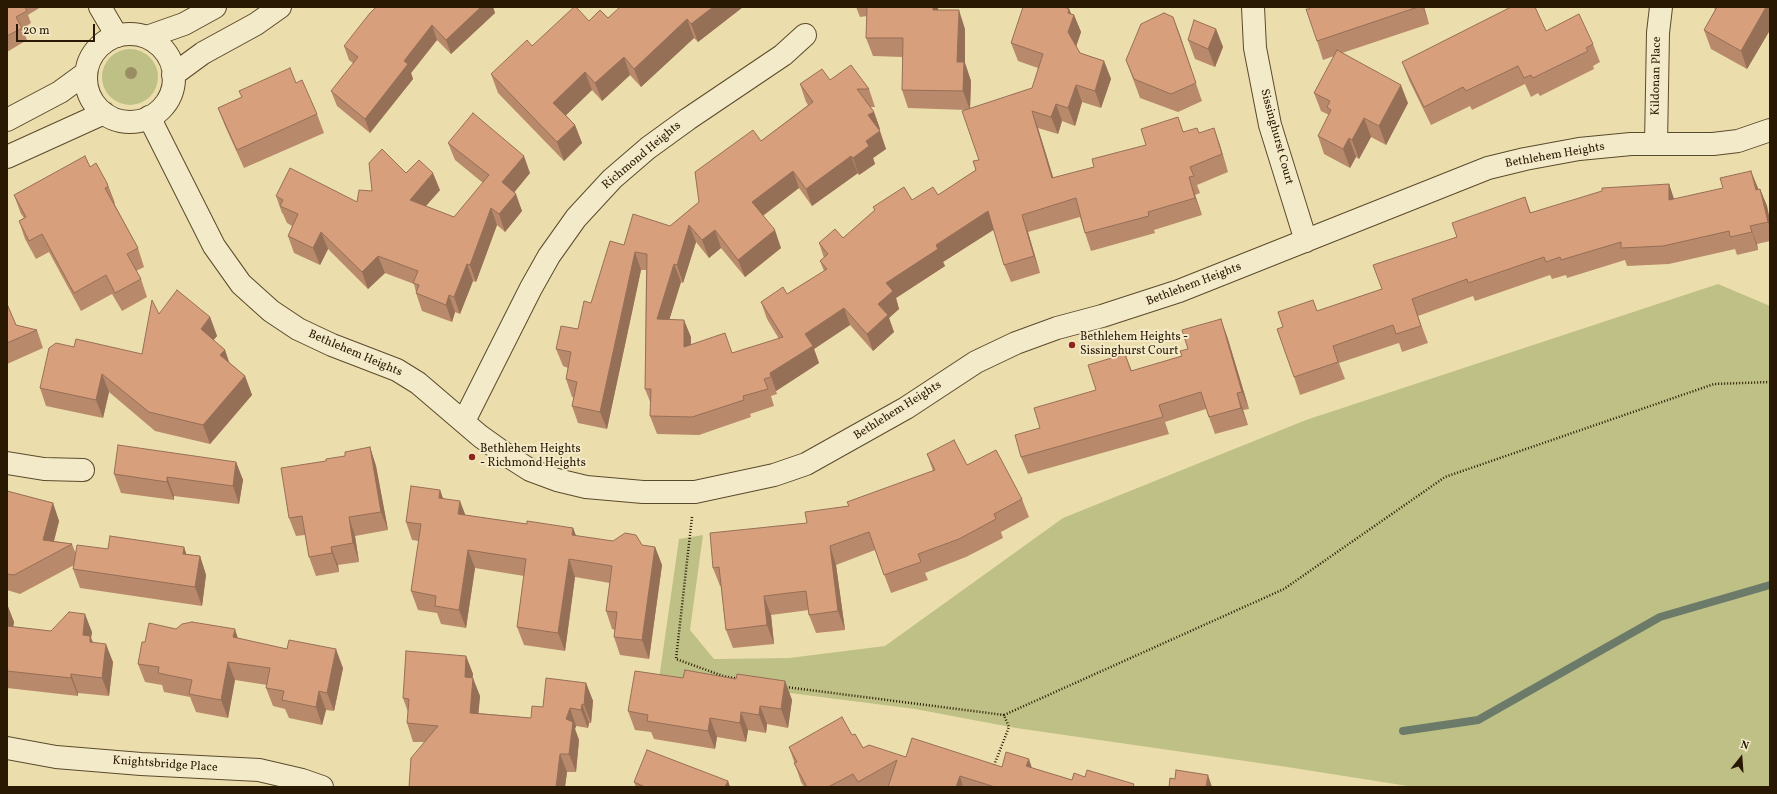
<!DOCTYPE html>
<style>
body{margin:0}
#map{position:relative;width:1777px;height:794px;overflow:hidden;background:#ecdeac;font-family:Vollkorn,serif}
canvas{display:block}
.frame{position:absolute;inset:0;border:8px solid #291802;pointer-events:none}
.north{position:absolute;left:1721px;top:738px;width:40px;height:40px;-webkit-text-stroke:3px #f3eac9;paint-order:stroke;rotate:17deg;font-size:11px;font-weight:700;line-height:16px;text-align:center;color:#291802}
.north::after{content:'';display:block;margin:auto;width:14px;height:18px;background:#291802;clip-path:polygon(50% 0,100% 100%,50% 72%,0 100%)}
.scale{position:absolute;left:16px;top:24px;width:79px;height:18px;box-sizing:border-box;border:2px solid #291802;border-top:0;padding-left:5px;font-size:12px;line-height:14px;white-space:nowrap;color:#291802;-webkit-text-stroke:3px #f3eac9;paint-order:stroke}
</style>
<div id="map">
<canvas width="1777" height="794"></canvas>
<div class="frame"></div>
<div class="north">N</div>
<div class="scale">20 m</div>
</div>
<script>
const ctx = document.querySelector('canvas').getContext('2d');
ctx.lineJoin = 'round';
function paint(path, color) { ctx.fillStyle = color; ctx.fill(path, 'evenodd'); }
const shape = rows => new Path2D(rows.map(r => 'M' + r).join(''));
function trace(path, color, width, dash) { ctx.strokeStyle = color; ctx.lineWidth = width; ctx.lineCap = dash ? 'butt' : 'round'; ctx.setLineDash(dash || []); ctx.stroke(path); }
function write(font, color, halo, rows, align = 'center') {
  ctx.font = font + ' Vollkorn,serif'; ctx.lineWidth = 4; ctx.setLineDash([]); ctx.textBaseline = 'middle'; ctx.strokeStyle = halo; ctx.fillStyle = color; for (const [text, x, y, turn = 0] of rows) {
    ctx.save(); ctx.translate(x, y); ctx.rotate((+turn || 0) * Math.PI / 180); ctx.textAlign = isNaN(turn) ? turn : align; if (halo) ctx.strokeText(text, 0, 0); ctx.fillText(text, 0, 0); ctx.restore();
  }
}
paint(shape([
 '102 77a28 28 0 1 1 56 0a28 28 0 1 1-56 0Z',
 [1718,284,1770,306,1770,787,1414,787,1287,767,1016,728,915,709,782,692,659,679,679,539,703,535,690,630,714,659,789,658,885,646,1063,518,1306,420]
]), '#bec085');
trace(shape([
 [1403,731,1478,720,1660,617,1770,585]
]), '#6c7a69', 8);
const minor = shape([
 [100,7,117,36],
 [1253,7,1255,48,1270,125,1306,241],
 [149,117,214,246,241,284,271,311,298,329,332,345,397,370,418,383,480,436,508,456,530,470,557,480,586,487,643,492,695,492,774,475,806,464,906,408,976,362,1016,343,1057,328,1102,316,1179,291,1488,168,1525,159,1579,149,1631,144,1713,144,1738,141,1770,130],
 [1656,144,1658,33,1661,7],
 [464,421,531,288,549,256,576,218,612,179,648,148,688,119,783,55,805,35],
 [7,463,44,469,83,470],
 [7,748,56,757,141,764,259,770,302,780,322,787]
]);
const tertiary = shape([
 '86 78a44 44 0 1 1 88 0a44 44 0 1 1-88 0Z',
 [147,37,184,24,215,7],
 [173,75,203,53,256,24,280,7],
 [7,120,60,92,86,73],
 [7,157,104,113]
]);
trace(minor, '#5a4a2c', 24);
trace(tertiary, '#5a4a2c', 24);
trace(shape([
 [692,517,676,659,723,676,739,679],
 [786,687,1004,715],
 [993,768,1009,727,1004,715,1284,589,1445,477,1714,384,1770,382]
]), '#291802', 2.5, [1, 2]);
trace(minor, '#f3eac9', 22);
trace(tertiary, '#f3eac9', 22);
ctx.fillStyle = '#9a8d64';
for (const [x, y] of [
 [131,73]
]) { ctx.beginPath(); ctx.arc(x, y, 6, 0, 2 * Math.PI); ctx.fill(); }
paint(shape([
 [7,7,41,7,28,15,31,23,22,29,27,40,7,52],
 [376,7,493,7,495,13,451,54,437,40,411,73,413,79,370,133,337,106,331,91,354,64,349,60,344,46],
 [743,7,698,42,694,38,641,87,630,75,602,101,592,90,566,115,575,125,582,143,564,161,498,93,491,74,532,46,589,21,608,18],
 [856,7,938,7,938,10,965,29,965,63,971,81,970,109,1032,88,1038,68,1018,61,1011,43,1069,9,1071,14,1074,15,1081,32,1076,46,1080,53,1104,61,1111,79,1101,108,1082,102,1075,126,1062,121,1058,134,1038,128,1053,178,1094,167,1146,145,1184,131,1199,133,1214,128,1228,172,1197,185,1200,193,1195,195,1202,215,1154,230,1155,233,1091,251,1085,233,1080,217,1028,232,1040,273,1011,282,1004,265,994,229,943,262,945,266,896,298,899,309,889,318,894,332,873,351,850,325,814,349,819,363,776,391,777,394,771,396,774,406,750,414,751,417,699,435,657,434,650,416,651,404,645,389,646,270,641,270,607,429,578,423,572,406,574,397,572,397,566,379,568,368,563,366,556,349,578,329,591,303,624,245,670,226,699,202,761,141,808,105,806,102,800,84,830,80,869,89,875,107,870,107,874,112,880,129,879,130,886,149,873,158,875,164,859,175,858,173,812,206,799,188,763,216,781,248,745,277,721,248,709,258,696,242,683,283,681,282,669,320,691,337,691,345,732,353,779,339,767,319,761,302,787,294,824,271,820,261,824,258,819,243,843,238,875,210,873,207,912,200,938,195,976,170,979,160,967,110,908,108,902,90,903,57,873,56,866,38,867,16,860,17],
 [1309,7,1424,7,1429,24,1342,53,1408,103,1386,145,1371,137,1359,159,1356,157,1350,168,1324,154,1318,136,1329,115,1321,111,1314,93,1334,56,1323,60,1317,41],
 [1714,7,1770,7,1770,30,1747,69,1711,49,1704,30,1715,10],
 [1173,17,1202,101,1178,112,1140,98,1126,60],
 [1216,29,1223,47,1215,67,1195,59,1188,40],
 [1546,31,1593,44,1600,62,1593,66,1594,69,1540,96,1538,93,1531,97,1525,84,1472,110,1470,106,1431,125,1409,80,1402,62],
 [296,83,317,114,324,133,244,168,225,126,218,108,242,97,239,91],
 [448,143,530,173,514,192,522,211,505,232,497,225,476,282,473,281,460,314,455,312,452,322,422,311,416,293,416,292,414,284,385,273,368,289,328,249,320,265,294,253,288,236,292,226,287,223,283,214,282,213,276,196,357,202,372,191,406,173,440,190,426,206,454,217,483,183,455,160],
 [90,167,107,183,114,201,115,205,138,248,144,267,136,271,141,279,147,297,122,311,112,294,81,311,49,252,36,259,25,239,19,221,24,218,21,214,14,195],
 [1669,184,1674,199,1760,189,1767,206,1770,221,1770,241,1757,244,1758,250,1737,255,1735,249,1669,264,1627,266,1625,260,1567,278,1566,275,1552,279,1550,275,1475,301,1473,296,1418,316,1428,343,1402,352,1399,343,1339,363,1345,379,1300,395,1294,377,1317,311,1382,289,1457,237,1525,197,1531,213],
 [7,304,16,325,37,330,43,348,7,364],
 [159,314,210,317,217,336,213,340,225,350,229,362,245,376,252,395,210,444,155,431,109,392,103,418,46,406,40,388,74,347,142,354],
 [1227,336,1249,409,1243,410,1248,425,1215,434,1206,409,1165,422,1169,434,1028,474,1021,457,1040,428,1096,390,1125,354,1132,371,1182,356],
 [370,447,376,466,388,530,355,536,359,562,338,565,339,572,316,576,309,557,305,535,296,536,289,518,326,461,345,456],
 [927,454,967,465,1022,499,1029,517,1001,532,1003,538,966,557,925,573,928,580,891,593,875,550,836,565,845,630,816,633,809,615,809,610,771,615,774,644,733,648,726,630,721,586,720,586,713,568,807,523,849,506,933,471],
 [236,462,243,480,239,504,174,496,174,500,121,493,114,474],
 [440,490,443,498,465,515,527,524,573,528,576,536,655,547,662,565,649,659,620,655,614,637,615,630,612,629,606,611,610,583,575,577,565,651,524,645,517,627,524,576,475,568,466,628,441,624,437,613,418,610,411,591,419,541,412,540,406,522],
 [7,491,53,503,59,521,54,541,72,544,76,554,108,549,184,547,186,554,200,556,206,575,202,606,80,588,73,569,74,565,20,594,7,590],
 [7,604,14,622,13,627,51,631,92,632,91,638,93,642,113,662,109,696,78,693,78,696,7,688],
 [176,629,238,638,343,668,334,711,326,710,322,725,289,718,285,709,273,706,266,688,267,685,235,680,228,718,196,712,190,697,164,692,162,685,145,682,138,664,145,642],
 [466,656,473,674,472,678,480,696,478,713,531,718,543,707,586,683,593,701,591,723,589,723,588,728,576,726,575,729,579,740,576,772,567,772,565,787,409,787,424,742,413,742,407,723,408,712,403,698],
 [736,679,785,681,792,700,788,728,767,724,766,733,748,730,746,742,717,737,715,749,654,739,651,732,635,730,628,711],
 [852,735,863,748,906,757,1002,767,1032,768,1072,780,1085,777,1135,787,804,787,801,782,789,747],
 [728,781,730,787,636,787,634,782]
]), '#b9896b');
paint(shape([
 [481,7,493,7,495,13,451,54,446,40],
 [713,7,743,7,698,42,691,24],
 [933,7,938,7,940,28,933,10],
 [1423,7,1424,7,1429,24],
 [1766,7,1770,7,1770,30,1747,69,1741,51],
 [1069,9,1073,18,1074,15,1081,32,1075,50,1068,32,1068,13],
 [959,10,965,29,965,63,971,81,970,110,963,91,957,62],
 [1173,17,1180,35,1202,101,1196,83],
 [687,19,694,38,641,87,634,69],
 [432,25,437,40,411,73,413,79,370,133,365,119,404,61],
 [1216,29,1223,47,1215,67,1208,49],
 [624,57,630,75,602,101,595,83],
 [1104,61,1111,79,1101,108,1095,91],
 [585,72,592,90,560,121,553,103],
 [1076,85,1082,102,1075,126,1068,108],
 [1401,85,1408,103,1386,145,1379,126],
 [1056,104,1062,121,1058,134,1051,117],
 [1032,111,1038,128,1059,196,1052,178],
 [874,112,880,129,874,133,868,115],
 [1364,118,1371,137,1359,159,1352,140],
 [575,125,582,143,564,161,557,142],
 [1214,128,1220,145,1228,172,1222,154],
 [880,131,886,149,873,158,875,164,859,175,853,158,866,141],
 [1349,138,1356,157,1350,168,1343,149],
 [524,156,530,173,508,200,502,182],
 [851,156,858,173,812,206,806,189],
 [793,171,799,188,758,219,752,202],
 [1751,171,1758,188,1762,207,1756,190],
 [433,173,440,190,416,217,410,200],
 [1189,177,1195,195,1202,215,1195,198],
 [107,183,114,201,115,205,108,187],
 [1669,184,1675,202,1669,200],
 [1760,189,1767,206,1770,221,1770,228,1768,222],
 [516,194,522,211,505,232,499,214],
 [491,208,497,225,476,282,470,265],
 [988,211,995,229,943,262,945,266,896,298,899,309,889,318,894,332,873,351,867,334,878,304,886,283,936,245],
 [1022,215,1028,232,1040,273,1034,256],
 [689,225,696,242,683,283,677,265],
 [1750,226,1757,244,1758,250],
 [715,230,721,248,709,258,702,240],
 [775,230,781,248,745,277,738,260],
 [321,232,328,249,320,265,313,248],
 [635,252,641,270,607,429,600,412],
 [378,256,385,273,368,289,362,272],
 [467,264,473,281,460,314,454,297],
 [674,264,681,282,664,337,657,319],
 [449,295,455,312,452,322,446,305],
 [844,308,850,325,814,349,819,363,776,391,777,394,770,373,805,334],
 [210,317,217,336,207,348,201,329],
 [1221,319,1227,336,1249,409,1242,392],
 [684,320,691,337,690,364,684,347],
 [225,350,231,368,220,355],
 [102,374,109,392,103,418,96,400],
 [245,376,252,395,210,444,203,425],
 [1237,393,1243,410,1248,425,1241,408],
 [370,447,376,466,388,530,381,512],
 [236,462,243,480,239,504,233,486],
 [167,477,174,496,174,500,167,482],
 [440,490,446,508,439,498],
 [460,501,467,519,458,514],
 [53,503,59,521,50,556,43,540],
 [349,517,355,536,359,562,353,543],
 [573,528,580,546,572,535],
 [830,546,836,565,845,630,838,611],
 [184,547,190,565,183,554],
 [331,547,338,565,339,572,332,553],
 [655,547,662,565,649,659,642,640],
 [468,550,475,568,466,628,459,610],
 [200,556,206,575,202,606,195,587],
 [569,559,575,577,565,651,558,633],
 [764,596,771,615,774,644,767,625],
 [7,604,14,622,10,644,7,636],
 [85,614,92,632,91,638,97,654,83,635],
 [235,629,241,648,233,637],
 [106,644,113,662,109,696,102,678],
 [336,649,343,668,334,711,327,693],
 [466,656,473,674,471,695,465,677],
 [228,662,235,680,228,718,221,700],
 [71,674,78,693,78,696,71,678],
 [473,678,480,696,477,731,470,713],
 [785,681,792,700,788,728,781,709],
 [586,683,593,701,591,723,584,705],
 [319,691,326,710,322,725,316,707],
 [582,704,589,723,588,728,581,710],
 [760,706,767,724,766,733,759,715],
 [570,708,576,726,575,729,579,740,576,772,569,754,566,719],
 [741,712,748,730,746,742,740,723],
 [710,718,717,737,715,749,708,731],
 [560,754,567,772,565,787,556,787],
 [1029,759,1035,777,1026,766],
 [1208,775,1212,787,1206,787],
 [960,776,963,787,956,787],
 [728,781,730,787,725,787]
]), '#966f57');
const building = shape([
 [7,7,25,7,27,11,16,17,22,28,7,36,7,7],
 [376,7,481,7,446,40,432,25,404,61,408,64,365,119,331,91,358,57,344,46,370,13,376,7],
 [574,7,576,7,589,21,600,10,608,18,620,7,713,7,691,24,687,19,634,69,624,57,595,83,585,72,553,103,575,125,557,142,491,74,527,40,532,46,574,7],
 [867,7,933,7,933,10,959,10,957,62,964,62,963,91,902,90,903,38,866,38,867,7],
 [1023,7,1064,7,1069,9,1068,13,1074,15,1068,32,1080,53,1104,61,1095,91,1076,85,1068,108,1056,104,1051,117,1032,111,1052,178,1094,167,1092,159,1146,145,1141,129,1178,117,1183,132,1197,128,1199,133,1214,128,1222,154,1190,167,1194,176,1189,177,1195,198,1148,212,1149,216,1085,233,1076,198,1022,215,1034,256,1004,265,988,211,936,245,938,249,886,283,893,291,878,304,888,315,867,334,844,308,805,334,813,346,770,373,771,377,764,379,768,389,743,396,744,400,692,417,650,416,651,389,645,389,647,254,635,252,600,412,572,406,577,382,566,379,571,352,556,349,561,326,578,329,584,301,591,303,610,241,624,245,633,214,670,226,699,202,695,172,753,130,761,141,813,102,800,84,822,69,830,80,851,65,869,89,857,89,874,112,868,115,880,131,866,141,869,146,853,158,851,156,806,189,793,171,752,202,775,230,738,260,715,230,702,240,689,225,677,265,674,264,657,319,684,320,684,347,725,333,732,353,783,337,761,302,783,287,787,294,827,269,820,261,828,254,819,243,835,229,843,238,875,210,873,207,904,187,912,200,933,187,938,195,976,170,973,161,979,160,962,111,1032,88,1043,54,1011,43,1023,7],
 [1309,7,1418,7,1317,41,1306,9,1310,9,1309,7],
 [1511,7,1535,7,1546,31,1579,14,1593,44,1586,48,1588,51,1533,78,1531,75,1524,78,1518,66,1466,91,1463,87,1424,107,1402,62,1511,7],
 [1717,7,1766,7,1741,51,1704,30,1717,7],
 [1164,13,1173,17,1196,83,1171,94,1134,79,1126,60,1141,24,1164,13],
 [1194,20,1216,29,1208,49,1188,40,1194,20],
 [1337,50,1401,85,1379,126,1364,118,1352,140,1349,138,1343,149,1318,136,1331,110,1327,107,1330,101,1314,93,1337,50],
 [290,68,296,83,302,80,317,114,237,150,218,108,242,97,239,91,290,68],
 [473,113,524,156,502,182,516,194,499,214,491,208,470,265,467,264,454,297,449,295,446,305,416,293,419,285,413,283,418,271,378,256,362,272,321,232,313,248,288,236,298,214,280,206,283,200,276,196,290,168,357,202,359,190,372,191,369,163,382,149,406,173,419,160,433,173,410,200,454,217,489,175,448,143,473,113],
 [85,156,90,167,96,163,107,183,108,187,105,188,138,248,127,254,141,279,115,293,106,275,74,293,42,234,29,241,19,221,26,217,14,195,85,156],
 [1751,171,1756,190,1760,189,1768,222,1750,226,1752,232,1730,237,1729,231,1663,246,1621,248,1621,242,1561,260,1560,257,1546,262,1544,257,1468,283,1467,279,1412,299,1421,326,1396,334,1393,325,1333,346,1338,362,1294,377,1277,329,1283,327,1278,312,1313,300,1317,311,1382,289,1373,265,1457,237,1452,223,1525,197,1530,213,1602,191,1602,188,1669,184,1669,200,1723,188,1720,178,1751,171],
 [177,290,210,317,201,329,225,350,220,355,245,376,203,425,149,412,102,374,96,400,40,388,49,348,56,343,74,347,76,339,142,354,152,300,159,314,177,290],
 [7,304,16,325,37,330,7,343,7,304],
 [1221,319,1242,392,1237,393,1241,408,1209,417,1201,392,1159,405,1163,417,1021,457,1015,435,1040,428,1034,408,1096,390,1088,365,1125,354,1131,371,1182,356,1180,351,1188,349,1182,330,1221,319],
 [954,440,967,465,996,450,1022,499,994,514,996,519,959,539,918,554,921,562,884,575,869,532,830,546,838,611,809,615,806,591,764,596,767,625,726,630,719,567,713,568,710,533,807,523,805,512,849,506,847,502,935,470,927,454,954,440],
 [118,445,236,462,233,486,167,477,167,482,114,474,118,445],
 [370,447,381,512,349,517,353,543,331,547,332,553,309,557,302,516,289,518,281,468,326,461,326,459,345,456,345,452,370,447],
 [411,486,440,490,439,498,460,501,458,514,527,524,527,521,573,528,572,535,613,541,625,533,636,535,642,545,655,547,642,640,614,637,617,612,606,611,612,566,569,559,558,633,517,627,526,559,468,550,459,610,435,606,436,596,411,591,421,524,406,522,411,486],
 [7,491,53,503,43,540,72,544,14,575,7,574,7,491],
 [110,536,184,547,183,554,200,556,195,587,73,569,77,545,108,549,110,536],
 [69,612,85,614,83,635,90,636,90,642,106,644,102,678,71,674,71,678,7,671,7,626,51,631,69,612],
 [192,622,235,629,233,637,287,649,289,640,336,649,327,693,319,691,316,707,282,700,284,691,266,688,270,668,228,662,221,700,189,694,192,680,158,673,159,667,138,664,142,642,145,642,149,623,176,629,182,624,192,622],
 [406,651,466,656,465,677,473,678,470,713,531,718,532,706,543,707,546,678,586,683,584,705,582,704,581,710,570,708,566,719,573,722,569,754,560,754,556,787,409,787,411,758,438,726,407,723,409,699,403,698,406,651],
 [685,670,736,679,737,674,785,681,781,709,760,706,759,715,741,712,740,723,710,718,708,731,647,721,648,715,628,711,635,671,683,678,685,670],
 [842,717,852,735,855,734,863,748,869,745,906,757,912,738,1002,767,1006,752,1029,759,1026,766,1072,780,1074,773,1085,777,1087,770,1134,784,1133,787,995,787,960,776,956,787,888,787,897,760,858,782,853,774,828,787,807,787,794,763,797,762,789,747,842,717],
 [647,750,728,781,725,787,645,787,634,782,647,750],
 [1176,770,1208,775,1206,787,1169,787,1170,778,1175,779,1176,770]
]);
paint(building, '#d79f7c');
trace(building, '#966f57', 1);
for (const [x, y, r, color] of [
 [1072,345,4,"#8f2418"],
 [472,457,4,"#8f2418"]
]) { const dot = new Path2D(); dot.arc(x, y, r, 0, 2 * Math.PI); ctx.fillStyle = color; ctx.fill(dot); trace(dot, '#f3eac9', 1.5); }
write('12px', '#291802', '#f3eac9', [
 ["Kildonan Place",1657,76,-89],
 ["Sissinghurst Court",1276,137,75],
 ["Richmond Heights",642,156,-40],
 ["Bethlehem Heights",1555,156,-10],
 ["Bethlehem Heights",1194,285,-21],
 ["Bethlehem Heights",355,354,23],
 ["Bethlehem Heights",898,411,-32],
 ["Knightsbridge Place",165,765,4]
]);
write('12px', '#291802', '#f3eac9', [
 ["Bethlehem Heights -",1080,338],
 ["Sissinghurst Court",1080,352],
 ["Bethlehem Heights",480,450],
 ["- Richmond Heights",480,464]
], 'left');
</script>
